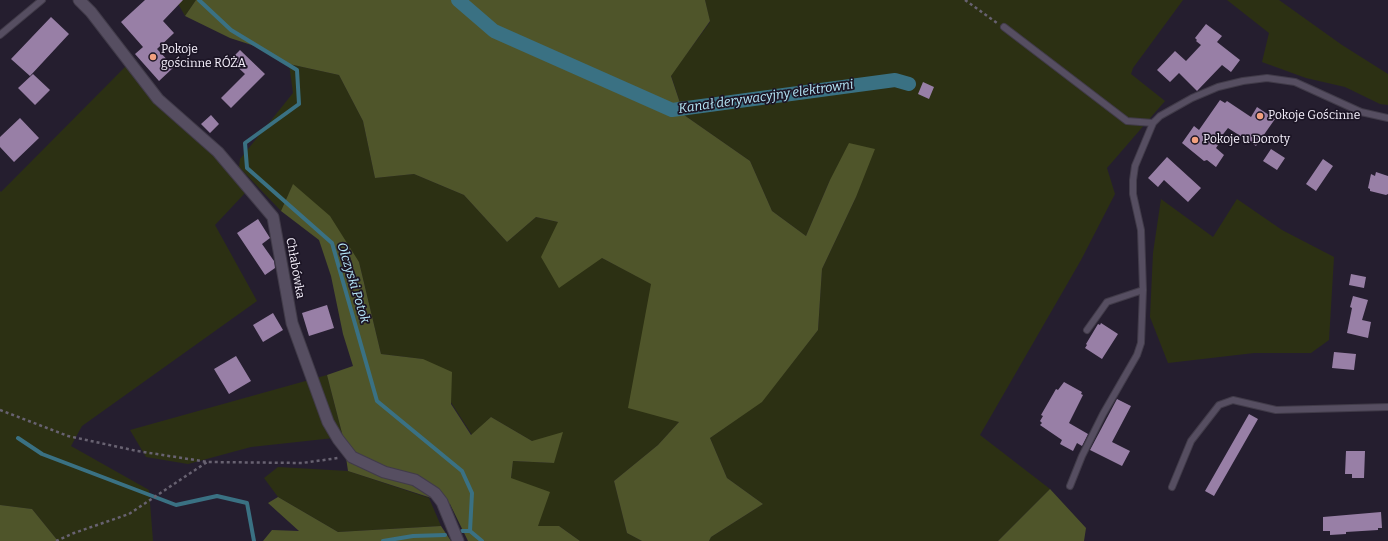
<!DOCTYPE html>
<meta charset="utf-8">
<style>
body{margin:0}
canvas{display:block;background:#251e2f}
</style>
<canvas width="1388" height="541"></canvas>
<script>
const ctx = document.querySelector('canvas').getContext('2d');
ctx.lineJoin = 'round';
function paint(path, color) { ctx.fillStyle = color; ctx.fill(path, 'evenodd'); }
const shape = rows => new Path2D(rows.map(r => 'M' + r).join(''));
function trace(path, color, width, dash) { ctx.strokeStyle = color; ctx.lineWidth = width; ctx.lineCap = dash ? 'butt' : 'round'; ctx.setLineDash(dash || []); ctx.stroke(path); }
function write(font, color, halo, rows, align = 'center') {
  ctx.font = font + ' Bitter,serif'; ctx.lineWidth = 3.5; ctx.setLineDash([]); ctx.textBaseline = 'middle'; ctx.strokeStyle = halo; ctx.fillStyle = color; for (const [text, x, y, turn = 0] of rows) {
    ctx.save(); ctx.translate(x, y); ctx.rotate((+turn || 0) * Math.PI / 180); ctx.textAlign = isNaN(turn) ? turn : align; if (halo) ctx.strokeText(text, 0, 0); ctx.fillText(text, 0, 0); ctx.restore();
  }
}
paint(shape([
 [176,0,196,0,185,16],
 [705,0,1183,0,1133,68,1131,74,1165,101,1107,168,1115,194,1081,260,980,435,1050,489,998,541,709,541,711,537,763,504,727,478,710,438,762,401,818,330,822,269,856,197,830,180,806,236,772,211,750,161,684,115,671,75,710,22],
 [1227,0,1279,0,1342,45,1388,74,1388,105,1380,104,1345,87,1306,78,1262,62,1269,33],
 [289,64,339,75,363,121,375,178,414,174,464,195,507,242,536,217,558,222,602,258,652,284,644,327,679,422,658,445,614,481,627,533,642,541,580,541,559,526,537,526,511,478,513,461,554,463,532,441,491,417,472,435,423,359,381,354,359,262,293,185,281,211,239,167,240,159,293,93],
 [126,66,212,150,246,192,215,225,257,301,82,426,71,446,149,490,153,541,58,541,32,509,0,505,0,191,1,192],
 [1161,199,1213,237,1237,199,1282,230,1334,257,1329,340,1311,353,1254,353,1168,363,1150,317,1153,253],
 [327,375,343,437,251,447,188,464,146,457,130,430],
 [278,467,348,471,429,498,441,526,338,532,278,497,264,478]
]), '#2c3013');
paint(shape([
 [196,0,705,0,710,21,671,76,684,115,750,161,772,211,806,236,830,180,849,143,875,149,856,197,822,269,818,330,762,402,710,438,727,478,763,504,711,537,709,541,642,541,627,533,614,481,658,445,679,422,628,408,651,284,602,258,559,288,541,257,558,222,536,217,507,242,464,195,414,174,375,178,363,121,339,75,289,64,264,49,230,38,185,16],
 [293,184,330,216,359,262,381,354,423,359,452,372,451,404,471,435,491,417,532,441,563,432,554,463,513,461,511,478,550,492,538,526,559,526,580,541,468,541,450,504,348,471,343,437,327,375,353,366,343,334,331,276,319,240,281,211],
 [1050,489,1086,528,1084,541,998,541],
 [278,497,338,532,441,526,451,541,263,541,272,530,299,531,268,503],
 [0,505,32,509,58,541,0,541]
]), '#4f552a');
trace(shape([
 [199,0,231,30,297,70,299,104,245,143,247,168,332,243,377,401,462,471,472,493,470,531,482,541],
 [18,438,42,454,176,505,217,496,247,503,254,541],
 [462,531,470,531],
 [383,541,413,536,445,535]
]), '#3a7183', 4);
trace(shape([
 [458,0,494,31,672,110,895,80,909,84]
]), '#3a7183', 14);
paint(shape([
 [145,0,183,0,163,21,174,33,157,49,174,67,159,81,135,54,143,47,121,22],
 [51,17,69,34,30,76,11,59],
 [1206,24,1222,36,1217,42,1240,60,1231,72,1222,65,1197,91,1179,73,1170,82,1157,70,1175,51,1186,61,1201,45,1196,41,1197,40,1195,38],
 [240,50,265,74,231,108,221,98,245,74,230,60],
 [33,74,50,90,35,105,18,88],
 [923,82,934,87,929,99,918,94],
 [1220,100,1225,103,1227,101,1251,117,1257,107,1275,119,1256,146,1228,128,1216,143,1218,145,1216,148,1224,155,1216,167,1207,160,1204,161,1182,143,1194,126,1199,130],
 [211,115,219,124,210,133,201,124],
 [20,118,39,138,14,162,0,147,0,137],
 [1271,149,1285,158,1277,170,1263,161],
 [1167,157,1201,188,1188,202,1164,180,1158,187,1148,178],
 [1323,159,1333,166,1316,191,1306,184],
 [1376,172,1388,176,1388,194,1386,195,1370,191,1370,189,1368,188,1371,174,1375,176],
 [258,219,270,238,262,244,274,261,275,268,265,275,237,233],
 [1351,274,1366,277,1364,288,1349,285],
 [1353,296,1368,300,1362,320,1371,322,1368,338,1347,333,1352,308,1350,307],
 [327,305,334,328,309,336,302,313],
 [273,313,283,330,263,342,253,325],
 [1101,323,1118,334,1102,359,1085,348,1087,345,1086,344,1098,324,1100,325],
 [1334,352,1356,354,1354,370,1332,368],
 [236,356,251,381,229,394,214,369],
 [1064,382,1082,392,1081,394,1083,395,1069,423,1088,434,1082,446,1077,443,1073,451,1060,444,1062,440,1040,425,1042,423,1040,421,1043,416,1041,415,1056,389,1058,390],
 [1117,399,1131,406,1112,442,1130,451,1122,466,1090,450],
 [1249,414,1258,419,1214,496,1205,491],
 [1346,451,1365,451,1364,478,1352,478,1352,474,1345,474],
 [1381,512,1382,528,1378,528,1378,530,1346,532,1346,534,1330,535,1330,531,1323,531,1323,517]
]), '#987fa6');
const service = shape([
 [1004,27,1127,121,1153,123],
 [0,35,42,0],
 [1087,330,1107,302,1143,290],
 [1070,486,1082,456,1103,414,1137,355,1141,343,1143,290,1141,230,1133,194,1133,180,1135,166,1153,123,1160,116,1192,98,1218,87,1243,81,1267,78,1295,82,1361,112,1388,118],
 [1172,487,1191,441,1219,405,1233,400,1276,410,1388,407]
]);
const minor = shape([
 [79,0,91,12,158,99,218,152,273,217,292,323,328,422,338,439,352,457,384,472,415,480,435,493,442,502,458,541]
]);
trace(service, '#413b49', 8);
trace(minor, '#413b49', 13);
trace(shape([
 [965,0,997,23],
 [0,410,68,436,137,451,208,462,302,463,338,458],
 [56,541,74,533,129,514,207,462]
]), '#686271', 2.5, [3, 3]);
trace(service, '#564e61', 6);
trace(minor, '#564e61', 11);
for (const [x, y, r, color] of [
 [153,57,4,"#f2a07f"],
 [1260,116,4,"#f2a07f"],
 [1195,140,4,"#f2a07f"]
]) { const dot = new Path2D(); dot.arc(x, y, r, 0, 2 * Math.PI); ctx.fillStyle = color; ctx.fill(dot); trace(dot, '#1c1525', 1.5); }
write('12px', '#f5f0fc', '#1c1525', [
 ["Pokoje",161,50],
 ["gościnne RÓŻA",161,64],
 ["Pokoje Gościnne",1268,116],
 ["Pokoje u Doroty",1203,140]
], 'left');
write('12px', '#f5f0fc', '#1c1525', [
 ["Chłabówka",295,268,80]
]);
write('italic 13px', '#b7e9fa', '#1c1525', [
 ["Kanał derywacyjny elektrowni",766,97,-8],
 ["Olczyski Potok",353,283,73]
]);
</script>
